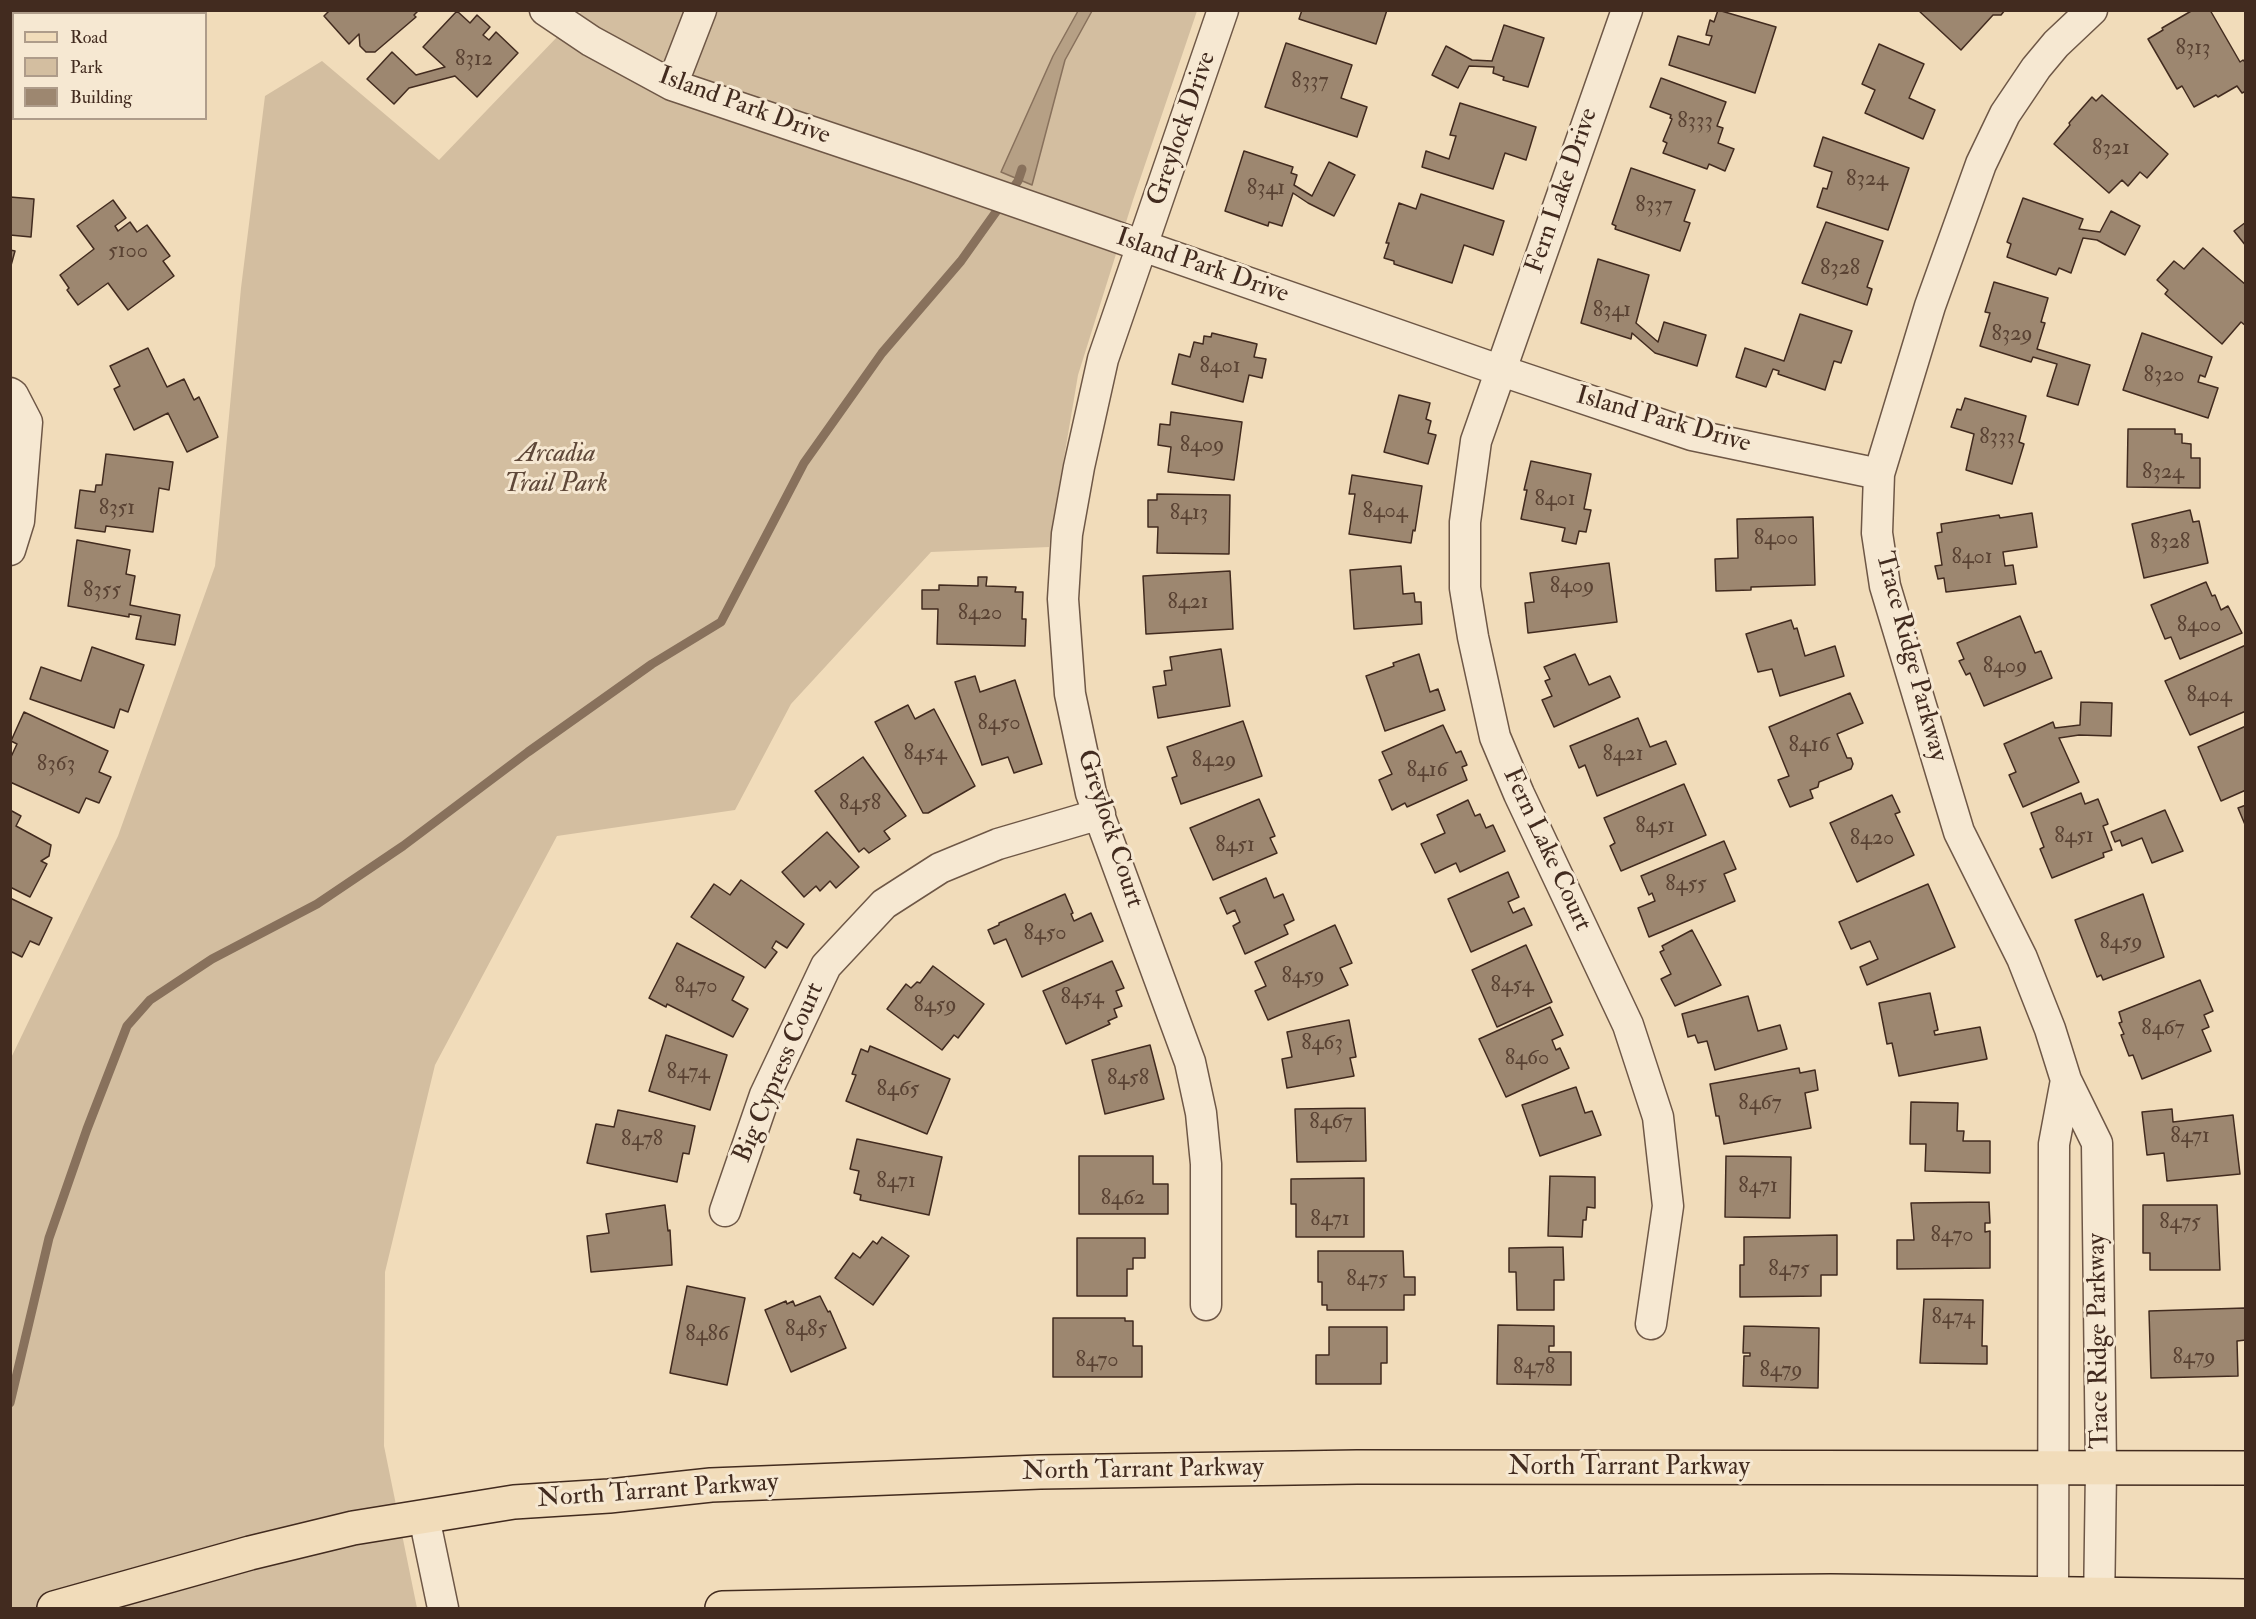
<!DOCTYPE html>
<style>
body{margin:0}
#map{position:relative;width:2256px;height:1619px;overflow:hidden;background:#f1dcba;font-family:"IM FELL Double Pica",serif}
canvas{display:block}
.frame{position:absolute;inset:0;border:12px solid #422b1f;pointer-events:none}
.legend{position:absolute;left:12px;top:12px;width:195px;height:108px;box-sizing:border-box;background:#f6e8d2;border:2px solid #ae9c8a;margin:0;padding:8px 10px;list-style:none;font-size:18px;color:#422b1f}
.legend li{display:flex;align-items:center;gap:12px;height:30px}
.legend b{width:30px;border:2px solid #ae9c8a}
</style>
<div id="map">
<canvas width="2256" height="1619"></canvas>
<div class="frame"></div>
<ul class="legend">
<li><b style="height:8px;background:#f1dcba"></b>Road</li>
<li><b style="height:16px;background:#d3bea0"></b>Park</li>
<li><b style="height:16px;background:#9d8770"></b>Building</li>
</ul>
</div>
<script>
const ctx = document.querySelector('canvas').getContext('2d');
ctx.lineJoin = 'round';
function paint(path, color) { ctx.fillStyle = color; ctx.fill(path, 'evenodd'); }
const shape = rows => new Path2D(rows.map(r => 'M' + r).join(''));
function trace(path, color, width, dash) { ctx.strokeStyle = color; ctx.lineWidth = width; ctx.lineCap = dash ? 'butt' : 'round'; ctx.setLineDash(dash || []); ctx.stroke(path); }
function write(font, color, halo, rows, align = 'center') {
  ctx.font = font + ' "IM FELL Double Pica",serif'; ctx.lineWidth = 6; ctx.setLineDash([]); ctx.textBaseline = 'middle'; ctx.strokeStyle = halo; ctx.fillStyle = color; for (const [text, x, y, turn = 0] of rows) {
    ctx.save(); ctx.translate(x, y); ctx.rotate((+turn || 0) * Math.PI / 180); ctx.textAlign = isNaN(turn) ? turn : align; if (halo) ctx.strokeText(text, 0, 0); ctx.fillText(text, 0, 0); ctx.restore();
  }
}
paint(shape([
 [582,11,1197,11,1133,200,1078,375,1049,547,931,552,791,704,735,810,557,836,435,1065,385,1272,384,1446,417,1608,11,1608,10,1060,118,836,215,566,241,288,265,96,322,61,439,160]
]), '#d3bea0');
const water = shape([
 [1078,11,1092,11,1065,60,1032,185,1001,172,1053,56,1078,11]
]);
paint(water, '#b6a085');
trace(water, '#88715c', 1.5);
trace(shape([
 [10,1403,49,1238,87,1129,127,1026,150,1000,212,959,317,904,403,846,528,752,652,664,721,622,804,463,882,353,961,261,1018,181,1022,169]
]), '#88715c', 9);
const building = shape([
 [69,10,85,10,87,14,64,14,69,10],
 [330,10,419,10,414,15,416,17,375,52,366,52,360,46,359,34,349,44,324,16,330,10],
 [1302,10,1387,10,1376,44,1299,19,1302,10],
 [1718,10,1776,27,1755,93,1669,65,1678,36,1709,45,1712,36,1706,35,1710,20,1714,22,1718,10],
 [1918,10,2005,10,2001,15,1993,15,1961,50,1918,10],
 [2193,10,2210,10,2240,62,2243,60,2246,63,2246,91,2242,93,2237,86,2218,97,2216,95,2194,107,2182,86,2177,89,2148,39,2163,30,2162,28,2193,10],
 [457,11,470,23,477,15,490,27,483,35,489,40,496,32,518,53,477,97,455,76,409,88,394,104,367,79,392,52,416,75,445,67,423,47,457,11],
 [1504,25,1544,38,1528,87,1503,80,1504,77,1493,73,1494,67,1469,66,1458,88,1432,75,1446,46,1472,60,1492,61,1504,25],
 [14,26,14,64,10,59,10,28,14,26],
 [1286,43,1352,65,1341,98,1367,107,1357,137,1265,107,1286,43],
 [1879,44,1924,64,1909,98,1935,110,1923,139,1865,113,1875,90,1862,84,1879,44],
 [1661,78,1726,102,1717,126,1723,128,1718,143,1734,149,1725,171,1709,164,1707,169,1663,153,1667,143,1663,141,1672,119,1670,118,1671,115,1650,107,1661,78],
 [2102,95,2168,154,2147,178,2140,172,2128,186,2122,180,2109,193,2054,144,2070,125,2069,123,2092,97,2096,101,2102,95],
 [1460,103,1536,127,1526,160,1505,153,1493,189,1422,167,1426,151,1449,159,1456,136,1450,135,1460,103],
 [1823,137,1909,168,1888,230,1817,207,1823,188,1827,189,1832,172,1814,166,1823,137],
 [1244,151,1293,167,1291,173,1297,175,1294,185,1312,196,1329,162,1355,175,1334,216,1308,203,1293,193,1282,226,1269,222,1268,226,1225,211,1244,151],
 [1631,168,1695,190,1684,221,1690,223,1680,251,1615,229,1616,226,1612,224,1631,168],
 [1421,194,1504,221,1493,255,1464,245,1452,283,1394,264,1394,261,1384,258,1389,243,1386,243,1399,203,1416,209,1421,194],
 [10,197,34,199,31,237,10,235,10,197],
 [2023,198,2083,219,2079,229,2100,232,2111,211,2140,226,2125,255,2097,240,2083,238,2071,273,2059,268,2056,275,2007,257,2011,244,2007,242,2023,198],
 [113,200,126,218,115,226,118,231,130,222,137,232,147,225,170,256,163,261,174,276,128,310,108,283,78,305,67,290,69,288,60,275,94,249,77,226,113,200],
 [1826,222,1883,241,1867,287,1872,289,1867,305,1802,283,1826,222],
 [2246,222,2246,246,2234,231,2246,222],
 [2203,248,2246,285,2246,326,2241,322,2222,344,2165,294,2168,290,2157,280,2174,261,2184,269,2203,248],
 [10,250,15,251,10,269,10,250],
 [1598,259,1649,275,1636,323,1658,342,1664,322,1706,335,1697,366,1655,353,1632,333,1631,339,1581,323,1598,259],
 [1994,282,2048,298,2041,322,2045,323,2037,349,2090,365,2078,405,2047,396,2057,364,2033,357,2031,362,1980,346,1990,313,1985,312,1994,282],
 [1800,314,1852,331,1841,363,1834,361,1825,390,1778,374,1779,371,1773,369,1766,387,1736,377,1745,348,1784,361,1800,314],
 [1212,333,1257,344,1254,357,1266,359,1262,378,1249,375,1243,402,1172,384,1179,354,1190,357,1194,342,1203,344,1204,336,1211,337,1212,333],
 [2142,333,2212,357,2205,377,2200,375,2198,382,2218,388,2208,418,2123,390,2142,333],
 [148,348,167,387,184,379,194,400,199,397,218,437,187,452,168,413,134,430,114,389,120,386,110,366,148,348],
 [1399,395,1430,403,1426,419,1431,421,1428,433,1436,435,1428,464,1384,452,1399,395],
 [1965,398,2026,416,2019,442,2024,444,2012,484,1966,470,1974,434,1951,427,1957,409,1961,410,1965,398],
 [1171,412,1242,422,1234,480,1168,472,1171,447,1158,445,1160,424,1170,425,1171,412],
 [2128,429,2175,429,2175,434,2182,434,2182,443,2191,444,2191,458,2200,458,2200,488,2127,487,2128,429],
 [106,454,173,462,169,490,159,488,153,532,106,526,105,532,75,528,80,490,95,492,96,485,102,485,106,454],
 [1531,461,1591,474,1584,509,1591,510,1586,532,1579,531,1576,544,1562,541,1565,528,1521,519,1527,490,1524,490,1531,461],
 [1352,475,1422,486,1415,531,1413,530,1411,543,1349,534,1355,494,1349,494,1352,475],
 [1157,494,1230,495,1229,554,1157,553,1158,527,1148,527,1148,500,1157,500,1157,494],
 [2190,510,2193,522,2199,521,2208,563,2144,578,2132,524,2190,510],
 [2032,513,2037,547,2003,552,2005,566,2013,565,2016,584,1946,592,1944,578,1938,579,1935,566,1942,565,1937,533,1942,532,1941,524,1999,515,2000,518,2032,513],
 [1813,517,1815,585,1751,587,1751,590,1716,591,1715,559,1738,558,1737,519,1813,517],
 [77,540,130,550,126,574,135,576,130,605,180,615,175,645,136,639,141,616,129,614,129,617,68,606,77,540],
 [1609,563,1617,622,1528,633,1525,603,1534,602,1530,573,1609,563],
 [1401,566,1403,594,1414,593,1415,602,1421,602,1422,624,1354,629,1350,570,1401,566],
 [1230,571,1233,629,1146,634,1143,576,1230,571],
 [978,577,987,577,986,586,1016,587,1015,592,1023,592,1022,619,1026,619,1025,646,937,644,938,609,922,609,922,590,939,590,939,585,978,586,978,577],
 [2206,582,2212,596,2215,595,2221,610,2228,606,2242,633,2180,659,2171,637,2165,639,2151,605,2206,582],
 [2020,616,2035,653,2041,651,2052,678,1984,706,1970,673,1966,675,1959,661,1964,659,1957,643,2020,616],
 [1791,620,1794,629,1797,628,1805,656,1835,646,1844,676,1780,696,1772,669,1758,672,1746,634,1791,620],
 [2246,645,2246,711,2190,735,2165,681,2246,645],
 [92,647,144,665,128,712,120,709,114,728,30,699,41,667,81,681,92,647],
 [1221,649,1230,706,1158,718,1153,687,1166,685,1164,671,1172,670,1170,657,1221,649],
 [1419,654,1430,692,1438,689,1445,710,1385,731,1366,676,1394,666,1393,663,1419,654],
 [1575,654,1589,685,1610,676,1620,697,1554,727,1542,700,1552,696,1545,681,1550,679,1544,667,1575,654],
 [975,676,980,692,1015,680,1042,764,1014,773,1008,757,982,765,955,682,975,676],
 [1850,693,1863,723,1837,734,1847,758,1851,758,1853,764,1851,769,1819,782,1818,787,1810,790,1813,798,1790,807,1778,780,1789,776,1769,727,1850,693],
 [2081,702,2112,703,2111,736,2079,735,2059,738,2079,782,2023,807,2009,775,2016,772,2004,744,2053,722,2055,728,2080,725,2081,702],
 [908,705,915,719,934,709,975,786,928,813,923,813,875,722,908,705],
 [24,712,108,751,99,772,111,777,99,803,86,798,79,813,10,782,10,759,17,744,11,741,24,712],
 [1638,718,1650,747,1666,741,1676,764,1597,796,1585,765,1579,768,1570,746,1638,718],
 [1243,721,1262,776,1181,804,1172,778,1177,776,1167,747,1243,721],
 [1443,725,1456,753,1461,751,1467,765,1462,767,1467,780,1407,807,1405,803,1392,810,1379,780,1392,774,1382,752,1443,725],
 [2246,726,2246,790,2221,801,2198,747,2246,726],
 [863,757,906,816,884,831,890,839,869,853,864,848,859,852,815,791,863,757],
 [1684,784,1706,835,1621,871,1610,846,1615,843,1604,818,1684,784],
 [2081,793,2085,804,2098,799,2108,824,2103,826,2112,850,2103,853,2104,857,2052,878,2040,849,2044,847,2031,813,2081,793],
 [1892,795,1900,812,1895,814,1914,855,1857,882,1830,823,1892,795],
 [1259,799,1275,836,1270,838,1277,853,1213,880,1190,828,1259,799],
 [1468,800,1475,816,1480,814,1486,828,1493,825,1505,851,1460,872,1456,863,1435,873,1421,844,1445,833,1437,815,1468,800],
 [2246,805,2246,827,2238,808,2246,805],
 [10,810,21,816,16,826,51,845,49,856,41,861,47,864,30,897,10,887,10,810],
 [2165,810,2183,851,2152,863,2142,838,2122,846,2120,840,2115,842,2111,832,2165,810],
 [827,832,859,867,836,888,830,881,820,891,816,886,804,897,782,872,827,832],
 [1724,841,1736,869,1724,874,1735,901,1649,937,1638,908,1655,901,1652,893,1649,895,1641,876,1724,841],
 [1508,872,1519,897,1508,902,1513,913,1524,908,1532,925,1471,952,1448,899,1508,872],
 [1266,878,1274,898,1283,894,1294,920,1284,925,1288,934,1245,954,1233,926,1240,922,1235,910,1227,914,1220,898,1266,878],
 [741,880,804,924,787,948,776,941,772,948,777,952,765,968,691,917,714,884,730,895,741,880],
 [1928,884,1955,947,1867,985,1860,967,1878,959,1870,941,1851,949,1839,922,1928,884],
 [1065,894,1073,913,1071,914,1074,921,1091,913,1103,941,1022,977,1006,939,994,944,988,930,999,925,999,923,1065,894],
 [2143,894,2164,957,2103,980,2101,975,2097,977,2075,920,2143,894],
 [10,898,52,918,39,945,30,941,22,957,12,952,10,956,10,898],
 [1335,925,1352,963,1340,968,1348,985,1268,1020,1255,991,1266,986,1255,962,1335,925],
 [1692,930,1721,985,1675,1006,1661,979,1671,974,1660,952,1664,950,1662,946,1692,930],
 [677,943,744,977,732,1000,748,1009,733,1037,667,1004,666,1007,649,998,677,943],
 [1526,945,1552,1002,1497,1027,1472,970,1526,945],
 [1112,961,1124,988,1116,991,1122,1006,1114,1009,1117,1017,1108,1021,1110,1024,1066,1044,1043,991,1112,961],
 [933,966,984,1004,958,1038,954,1035,942,1050,887,1009,906,984,911,988,917,982,920,983,933,966],
 [2200,980,2213,1011,2204,1015,2209,1027,2202,1030,2211,1051,2142,1079,2133,1055,2129,1056,2121,1035,2124,1034,2119,1023,2122,1022,2119,1012,2200,980],
 [1930,993,1938,1030,1934,1031,1935,1035,1980,1027,1987,1059,1899,1076,1892,1043,1887,1044,1879,1003,1930,993],
 [1748,996,1758,1031,1780,1025,1787,1049,1715,1070,1707,1041,1698,1043,1695,1035,1688,1037,1682,1014,1748,996],
 [1550,1007,1563,1035,1552,1040,1556,1050,1560,1048,1569,1068,1506,1097,1479,1039,1550,1007],
 [1349,1020,1356,1057,1350,1058,1354,1076,1287,1088,1282,1059,1292,1057,1287,1032,1349,1020],
 [666,1035,727,1055,710,1110,649,1091,666,1035],
 [1150,1045,1164,1099,1105,1114,1092,1060,1150,1045],
 [870,1046,950,1079,927,1134,846,1101,856,1075,852,1074,861,1049,868,1052,870,1046],
 [1799,1068,1800,1073,1815,1070,1818,1090,1805,1093,1811,1128,1724,1144,1719,1116,1716,1116,1710,1084,1799,1068],
 [1576,1087,1585,1113,1592,1111,1601,1135,1540,1156,1522,1105,1576,1087],
 [1911,1102,1958,1103,1957,1131,1964,1131,1963,1141,1990,1141,1990,1173,1925,1171,1926,1144,1910,1144,1911,1102],
 [1365,1108,1366,1161,1297,1162,1295,1109,1365,1108],
 [2172,1109,2173,1122,2233,1115,2240,1174,2167,1181,2164,1153,2147,1155,2142,1112,2172,1109],
 [618,1110,695,1126,689,1154,683,1153,677,1182,587,1163,596,1124,614,1127,618,1110],
 [857,1139,942,1157,929,1215,860,1200,861,1195,854,1193,859,1171,850,1169,857,1139],
 [1079,1156,1153,1156,1153,1184,1168,1184,1168,1214,1079,1214,1079,1156],
 [1726,1156,1791,1157,1790,1218,1725,1217,1726,1156],
 [1550,1176,1595,1177,1595,1208,1587,1207,1586,1220,1583,1220,1582,1237,1548,1236,1550,1176],
 [1364,1178,1364,1237,1296,1237,1296,1204,1291,1204,1291,1179,1364,1178],
 [1989,1202,1990,1223,1985,1223,1985,1232,1990,1231,1990,1268,1897,1269,1897,1240,1914,1240,1911,1203,1989,1202],
 [665,1205,668,1231,670,1230,672,1265,591,1272,587,1236,609,1233,606,1214,665,1205],
 [2143,1205,2217,1205,2220,1270,2150,1270,2150,1253,2143,1253,2143,1205],
 [1837,1235,1837,1275,1821,1275,1821,1296,1740,1297,1740,1265,1744,1265,1744,1237,1837,1235],
 [882,1237,909,1256,873,1305,835,1278,853,1253,860,1258,873,1241,877,1244,882,1237],
 [1077,1238,1145,1238,1145,1258,1133,1258,1133,1269,1127,1269,1127,1296,1077,1296,1077,1238],
 [1563,1247,1564,1280,1554,1280,1554,1310,1517,1310,1516,1272,1509,1272,1509,1248,1563,1247],
 [1318,1251,1403,1251,1404,1277,1415,1277,1415,1295,1404,1295,1404,1310,1327,1310,1327,1305,1322,1305,1322,1282,1318,1282,1318,1251],
 [687,1286,745,1298,727,1385,670,1373,687,1286],
 [820,1296,828,1312,830,1311,846,1348,791,1372,765,1310,786,1301,787,1304,793,1301,795,1306,820,1296],
 [1924,1299,1983,1300,1982,1346,1987,1346,1987,1364,1920,1363,1924,1299],
 [2245,1308,2246,1340,2237,1341,2238,1376,2151,1378,2149,1311,2245,1308],
 [1053,1318,1125,1318,1125,1321,1133,1321,1133,1346,1142,1346,1142,1377,1053,1377,1053,1318],
 [1498,1325,1554,1326,1554,1346,1549,1346,1549,1352,1571,1352,1571,1385,1497,1384,1498,1325],
 [1744,1326,1819,1328,1818,1388,1743,1386,1744,1356,1750,1356,1750,1353,1743,1353,1744,1326],
 [1329,1327,1387,1327,1387,1363,1381,1363,1381,1384,1316,1384,1316,1355,1329,1355,1329,1327]
]);
paint(building, '#9d8770');
trace(building, '#422b1f', 1.5);
const minor = shape([
 [545,10,591,41,672,85,916,167,1499,370,1692,435,1879,474],
 [1627,10,1476,441,1465,522,1465,588,1473,637,1495,737,1519,794,1628,1025,1658,1117,1668,1206,1651,1324],
 [2092,10,2056,44,2036,68,2005,114,1981,164,1930,306,1879,474,1877,533,1885,586,1959,832,2022,958,2050,1029,2066,1080,2097,1143,2101,1469,2099,1608],
 [672,85,701,10],
 [10,393,13,395,27,422,19,521,10,550],
 [725,1211,765,1095,826,966,884,904,940,868,998,844,1100,814],
 [1206,1305,1206,1164,1201,1113,1190,1062,1091,793,1070,694,1063,599,1067,534,1079,467,1103,359,1223,10],
 [424,1517,443,1608],
 [2053,1608,2054,1144,2066,1080]
]);
const major = shape([
 [54,1608,250,1553,353,1528,514,1502,609,1496,711,1485,1040,1472,1357,1467,2246,1468],
 [722,1608,1313,1596,1831,1591,2246,1596]
]);
trace(minor, '#6e5746', 33);
trace(major, '#422b1f', 36);
trace(minor, '#f6e8d2', 30);
trace(major, '#f1dcba', 33);
write('22px', '#594233', null, [
 ["8313",2193,49],
 ["8312",474,60],
 ["8337",1310,82],
 ["8333",1695,122],
 ["8321",2111,149],
 ["8324",1867,180],
 ["8341",1266,189],
 ["8337",1654,206],
 ["5100",128,252],
 ["8328",1840,269],
 ["8341",1612,311],
 ["8329",2012,335],
 ["8401",1220,367],
 ["8320",2164,376],
 ["8333",1997,438],
 ["8409",1202,446],
 ["8324",2163,473],
 ["8401",1555,500],
 ["8351",117,509],
 ["8404",1385,512],
 ["8413",1189,514],
 ["8400",1776,539],
 ["8328",2170,543],
 ["8401",1972,558],
 ["8409",1572,587],
 ["8355",102,591],
 ["8421",1188,603],
 ["8420",980,614],
 ["8400",2199,626],
 ["8409",2005,667],
 ["8404",2209,696],
 ["8450",999,724],
 ["8416",1809,746],
 ["8454",925,754],
 ["8421",1623,755],
 ["8429",1214,761],
 ["8363",56,765],
 ["8416",1427,771],
 ["8458",860,804],
 ["8451",1655,827],
 ["8451",2074,837],
 ["8420",1872,839],
 ["8451",1235,846],
 ["8455",1686,885],
 ["8450",1045,934],
 ["8459",2121,943],
 ["8459",1303,977],
 ["8454",1512,986],
 ["8470",696,987],
 ["8454",1082,998],
 ["8459",935,1006],
 ["8467",2163,1029],
 ["8463",1322,1044],
 ["8460",1527,1059],
 ["8474",688,1073],
 ["8458",1128,1079],
 ["8465",898,1090],
 ["8467",1760,1104],
 ["8467",1331,1123],
 ["8471",2190,1137],
 ["8478",642,1140],
 ["8471",896,1182],
 ["8471",1758,1187],
 ["8462",1123,1199],
 ["8471",1330,1220],
 ["8475",2180,1223],
 ["8470",1952,1236],
 ["8475",1789,1270],
 ["8475",1367,1280],
 ["8474",1953,1318],
 ["8485",806,1330],
 ["8486",707,1335],
 ["8479",2194,1358],
 ["8470",1097,1361],
 ["8478",1534,1368],
 ["8479",1781,1371]
]);
write('26px', '#422b1f', '#f6e8d2', [
 ["Island Park Drive",744,107,20],
 ["Greylock Drive",1183,129,-71],
 ["Fern Lake Drive",1563,191,-71],
 ["Island Park Drive",1202,267,19],
 ["Island Park Drive",1663,421,16],
 ["Trace Ridge Parkway",1910,657,75],
 ["Greylock Court",1109,829,72],
 ["Fern Lake Court",1546,850,65],
 ["Big Cypress Court",780,1073,-67],
 ["Trace Ridge Parkway",2100,1341,-91],
 ["North Tarrant Parkway",1629,1468],
 ["North Tarrant Parkway",1143,1471,-1],
 ["North Tarrant Parkway",658,1492,-4]
]);
write('italic 26px', '#5f4839', '#f6e8d2', [
 ["Arcadia",556,455],
 ["Trail Park",556,485]
]);
</script>
